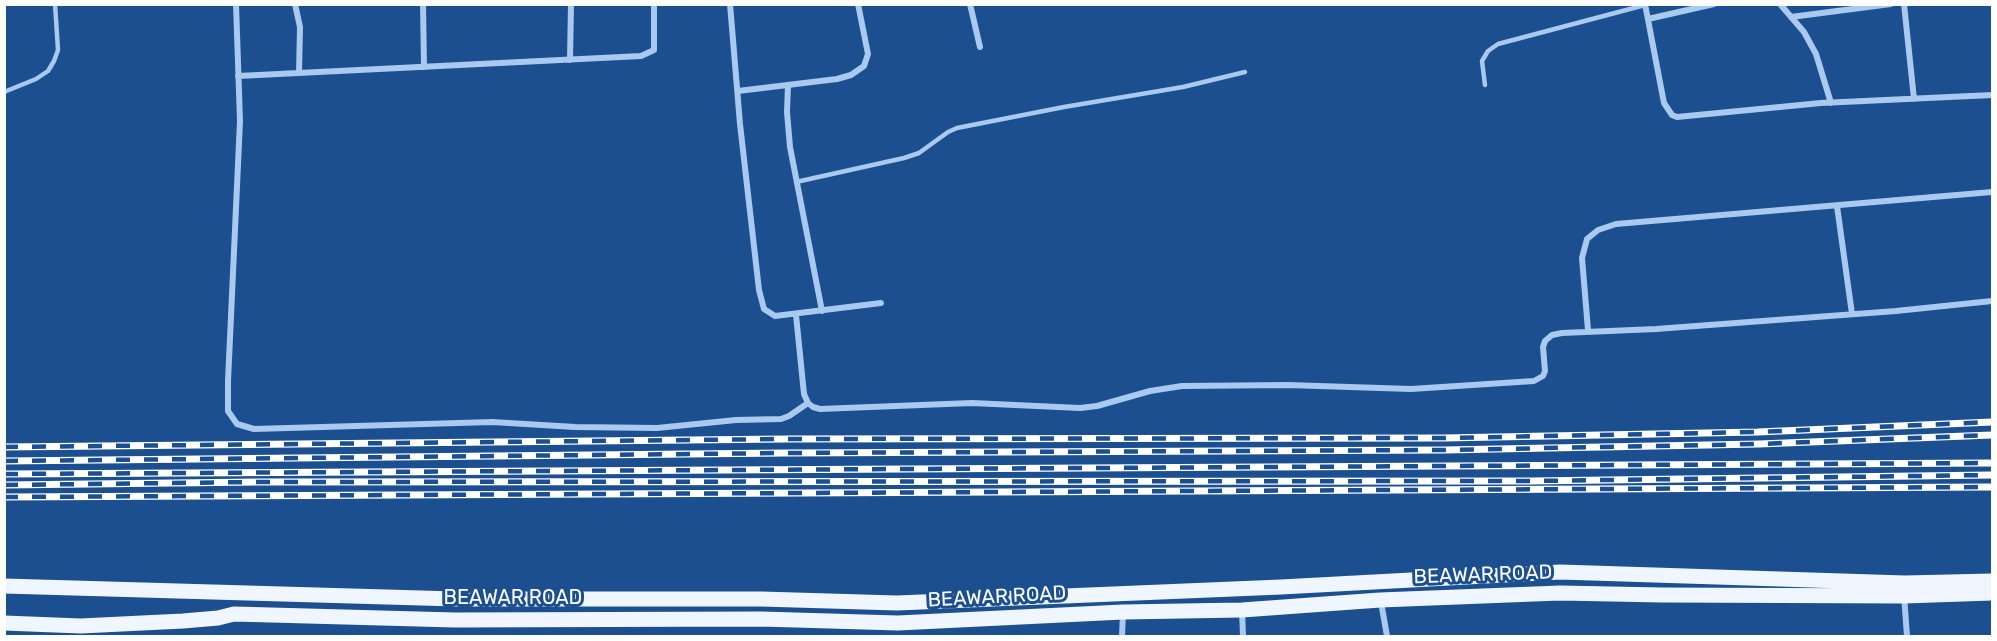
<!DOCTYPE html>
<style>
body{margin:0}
#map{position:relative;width:1997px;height:641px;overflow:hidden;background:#1b4f8f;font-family:Rubik,sans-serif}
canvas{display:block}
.frame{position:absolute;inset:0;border:6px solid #fff;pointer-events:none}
</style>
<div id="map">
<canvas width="1997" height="641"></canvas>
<div class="frame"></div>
</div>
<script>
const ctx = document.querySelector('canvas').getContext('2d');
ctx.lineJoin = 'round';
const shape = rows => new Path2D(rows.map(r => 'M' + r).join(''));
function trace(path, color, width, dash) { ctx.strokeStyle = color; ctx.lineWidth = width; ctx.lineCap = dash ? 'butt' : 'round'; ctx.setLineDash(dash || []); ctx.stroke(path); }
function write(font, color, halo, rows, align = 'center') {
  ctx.font = font + ' Rubik,sans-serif'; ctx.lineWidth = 6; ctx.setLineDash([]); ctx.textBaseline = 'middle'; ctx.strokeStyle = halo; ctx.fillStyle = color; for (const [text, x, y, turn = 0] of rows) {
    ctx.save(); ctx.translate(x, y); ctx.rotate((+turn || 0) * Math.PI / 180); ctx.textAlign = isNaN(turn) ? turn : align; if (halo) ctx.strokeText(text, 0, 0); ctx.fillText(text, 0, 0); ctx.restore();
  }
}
trace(shape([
 [1485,85,1482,61,1488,51,1498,44,1645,5],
 [4,92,36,79,48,71,54,61,58,50,55,4],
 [796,182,904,158,919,153,948,132,957,128,1064,107,1183,87,1245,72]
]), '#a9c9ee', 4.5);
trace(shape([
 [236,4,240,121,228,381,228,411,237,424,254,429,492,422,575,427,657,428,736,420,781,419,789,416,808,403],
 [295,4,300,27,299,73],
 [423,4,424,67],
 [730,4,740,124,759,290,764,309,775,316,881,303],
 [970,4,980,47],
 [1645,4,1664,103,1672,115,1677,117,1821,103,1992,95],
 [1780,4,1804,32,1816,54,1831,103],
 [1904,4,1914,99],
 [1791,17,1891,4],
 [1648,19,1714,4],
 [570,60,571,4],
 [238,76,641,56,654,50,654,4],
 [788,85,787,112,790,147,822,311],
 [738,91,837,79,851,75,864,66,868,54,858,4],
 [1837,206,1852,314],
 [796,315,804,394,808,403,813,407,820,409,972,403,1080,408,1097,406,1150,391,1182,386,1288,385,1411,389,1534,381,1543,376,1545,371,1543,347,1545,341,1552,335,1562,333,1656,329,1896,311,1992,301],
 [1588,330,1582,258,1587,239,1598,230,1616,224,1992,192],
 [1904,595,1907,636],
 [1381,602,1387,636],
 [1242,610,1243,636],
 [1122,636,1123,613]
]), '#a9c9ee', 6);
trace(shape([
 [4,586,456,599,761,599,897,603,1281,587,1560,572,1905,583,1992,581],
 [4,623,81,626,183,621,218,618,234,614,455,620,761,619,898,623,1123,612,1242,610,1380,600,1560,593,1662,595,1904,596,1992,593]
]), '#f0f6ff', 15);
const rail = shape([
 [4,447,786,439,1444,438,1758,432,1992,422],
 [4,461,786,453,1445,450,1759,444,1992,435],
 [4,474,1992,463],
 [4,485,258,482,1531,481,1992,475],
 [4,497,1992,487]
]);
trace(rail, '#fff', 7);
trace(rail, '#1b4f8f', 4.5, [14]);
write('20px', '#fff', '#1b4f8f', [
 ["BEAWAR ROAD",1483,575,-2],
 ["BEAWAR ROAD",997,597,-3],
 ["BEAWAR ROAD",513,598]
]);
</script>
